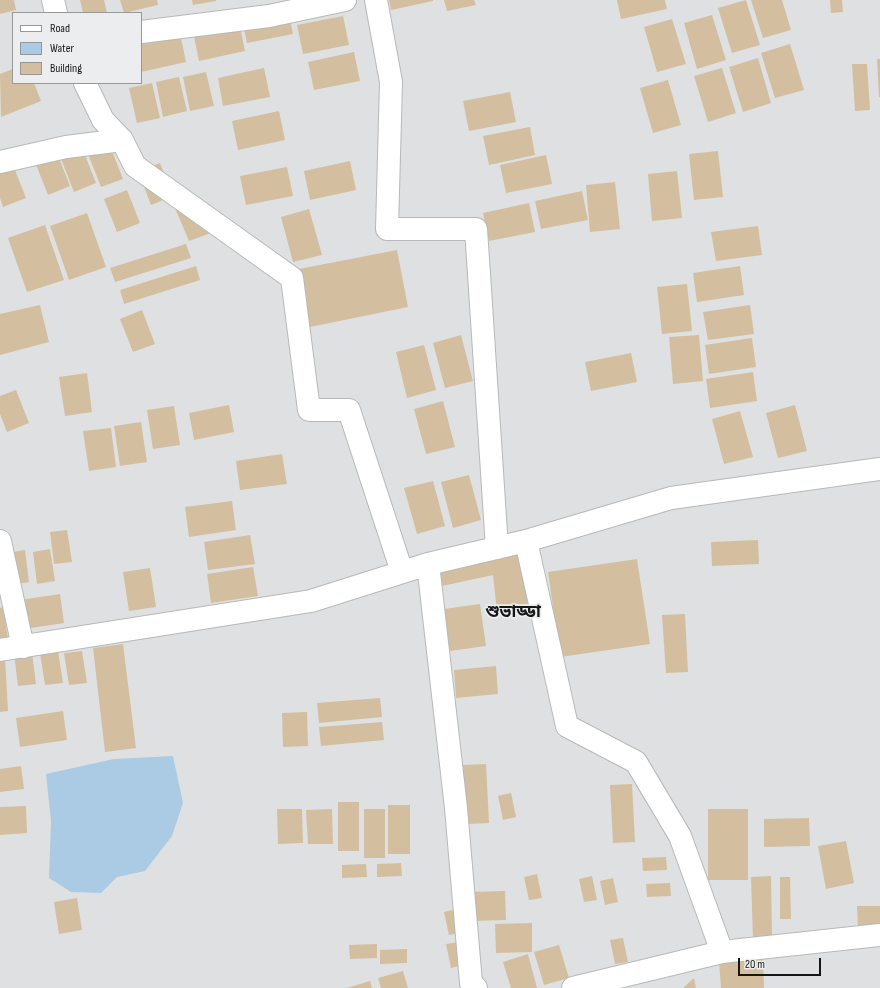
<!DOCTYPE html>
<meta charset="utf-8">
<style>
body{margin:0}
#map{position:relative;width:880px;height:988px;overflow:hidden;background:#dfe0e1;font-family:"Sofia Sans Condensed",sans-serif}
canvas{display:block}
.legend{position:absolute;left:12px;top:12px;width:130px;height:72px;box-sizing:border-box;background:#ecedee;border:1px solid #969798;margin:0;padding:5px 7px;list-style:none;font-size:12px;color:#151616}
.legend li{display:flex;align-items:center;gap:8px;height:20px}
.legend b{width:20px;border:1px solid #969798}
.scale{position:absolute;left:738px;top:958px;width:83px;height:18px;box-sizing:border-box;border:2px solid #151616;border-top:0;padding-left:5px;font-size:12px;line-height:14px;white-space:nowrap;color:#151616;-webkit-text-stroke:3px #ecedee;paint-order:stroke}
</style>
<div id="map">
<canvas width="880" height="988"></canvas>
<ul class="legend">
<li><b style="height:5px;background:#fff"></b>Road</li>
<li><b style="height:11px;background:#abcbe4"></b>Water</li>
<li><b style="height:11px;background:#d3bf9f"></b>Building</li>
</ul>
<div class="scale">20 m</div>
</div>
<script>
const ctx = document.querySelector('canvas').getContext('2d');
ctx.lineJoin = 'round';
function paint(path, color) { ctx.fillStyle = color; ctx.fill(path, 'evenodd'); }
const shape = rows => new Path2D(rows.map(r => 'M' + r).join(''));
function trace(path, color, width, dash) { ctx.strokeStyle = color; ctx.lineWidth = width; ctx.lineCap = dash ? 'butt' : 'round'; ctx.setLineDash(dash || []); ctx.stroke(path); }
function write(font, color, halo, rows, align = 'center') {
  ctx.font = font + ' "Sofia Sans Condensed","Noto Sans Bengali",sans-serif'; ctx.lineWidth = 3.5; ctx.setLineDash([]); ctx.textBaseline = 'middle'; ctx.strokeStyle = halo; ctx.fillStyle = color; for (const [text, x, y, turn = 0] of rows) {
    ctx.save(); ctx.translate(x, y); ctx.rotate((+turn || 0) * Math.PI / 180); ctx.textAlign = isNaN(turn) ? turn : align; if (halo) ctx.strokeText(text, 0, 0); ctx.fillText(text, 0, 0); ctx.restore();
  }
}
paint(shape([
 [173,756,183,803,172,836,145,871,117,877,101,893,71,892,49,878,51,821,46,774,114,759]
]), '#abcbe4');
paint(shape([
 [0,0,14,0,16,10,0,14],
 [80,0,104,0,107,13,83,13],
 [120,0,157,0,158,5,124,13],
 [192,0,216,0,216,1,193,5],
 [389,0,433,0,433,1,391,10],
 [444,0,474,0,476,5,447,11],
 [617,0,665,0,667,9,621,19],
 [746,0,760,45,732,53,718,8],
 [751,0,782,0,791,30,763,38],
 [830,0,842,0,843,12,831,13],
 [287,5,293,34,247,43,241,15],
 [712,15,726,60,697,69,684,23],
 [343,16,349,45,303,54,297,25],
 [672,19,686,64,657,72,644,27],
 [239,22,245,51,199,61,193,32],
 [180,33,186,62,141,72,141,41],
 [790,44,804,90,775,98,761,53],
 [354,52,360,81,314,90,308,62],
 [758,58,771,103,743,112,729,67],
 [877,59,880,59,880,97,879,97],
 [852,64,867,64,870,110,855,111],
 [264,68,270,97,223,106,218,78],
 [722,68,736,113,708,122,694,76],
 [13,69,13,83,34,83,41,101,1,117,0,74],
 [206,72,214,106,190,111,183,77],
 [179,77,187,111,163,117,156,82],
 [668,80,681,125,653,133,640,88],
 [152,83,160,118,137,123,129,88],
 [510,92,516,122,469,131,463,101],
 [279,111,285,140,238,150,232,121],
 [530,127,535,155,489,165,483,136],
 [110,146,123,179,101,187,88,154],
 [83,150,96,183,74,192,61,159],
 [718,151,723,197,694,200,689,154],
 [57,153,70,186,48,195,35,162],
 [546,155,552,184,506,193,500,165],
 [350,161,356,190,310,200,304,171],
 [160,163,173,196,151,205,138,171],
 [13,165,26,198,3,207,0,198,0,169],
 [287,167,293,196,246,205,240,176],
 [677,171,682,218,652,221,648,174],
 [615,182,620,229,590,232,586,185],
 [127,190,140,223,117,232,104,199],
 [582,191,588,220,541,229,535,201],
 [198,200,211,233,189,241,175,208],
 [529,203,535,232,489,241,483,213],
 [309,209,322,255,293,262,281,217],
 [87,213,106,267,69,280,50,226],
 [45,225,64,280,27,292,8,238],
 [758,226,762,255,716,261,711,232],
 [186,244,191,258,115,282,110,268],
 [397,250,408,307,310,327,299,269],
 [196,266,200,280,124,304,120,290],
 [740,266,744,295,697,302,693,273],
 [687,284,692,331,662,334,657,287],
 [40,305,49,342,0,355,0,314],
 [750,305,754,334,708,340,703,312],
 [142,310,155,344,133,352,120,319],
 [461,335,473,381,445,388,433,343],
 [699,335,703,381,673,384,669,337],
 [752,338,756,367,709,374,705,345],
 [424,345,436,390,407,398,396,352],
 [631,353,637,382,591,391,585,362],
 [753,372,757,401,710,408,706,379],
 [87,373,92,412,65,416,59,377],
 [16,390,29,423,7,432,0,414,0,396],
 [443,401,455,447,426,454,414,409],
 [229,405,234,432,194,440,189,413],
 [795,405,807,451,778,458,766,413],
 [174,406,180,445,153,449,147,410],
 [740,411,753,457,724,464,712,419],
 [141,422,147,462,120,466,114,426],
 [111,428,116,467,89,471,83,431],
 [282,454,287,484,240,490,236,461],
 [469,475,481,520,453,528,441,482],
 [433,481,445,526,417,534,404,488],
 [232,501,236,530,189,537,185,507],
 [67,530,72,562,54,564,50,532],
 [250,535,255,564,208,570,204,542],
 [758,540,759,564,712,566,711,542],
 [50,549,55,581,37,584,33,552],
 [25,550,29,582,12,585,7,553],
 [521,550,525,568,528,610,497,612,493,575,442,586,437,569],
 [637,559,650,644,560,657,548,572],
 [253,567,258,596,211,603,207,574],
 [150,568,156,607,129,611,123,572],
 [60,594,64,623,17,630,13,601],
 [480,604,486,646,450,651,444,609],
 [3,607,8,639,0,640,0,608],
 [685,614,688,672,666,673,662,615],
 [123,644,136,748,105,752,93,648],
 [58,651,63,683,45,685,40,653],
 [82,651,87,683,69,685,64,653],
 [32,652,36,684,18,686,14,654],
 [5,657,8,711,0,712,0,658],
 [496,666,498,694,456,698,454,670],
 [380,698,382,717,319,723,317,703],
 [63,711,67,740,20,747,16,718],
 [307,712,308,746,283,747,282,713],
 [382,722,384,740,321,746,319,727],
 [486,764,489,823,466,824,463,765],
 [21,766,24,789,0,792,0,769],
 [632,784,635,842,613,843,610,785],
 [511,793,516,817,503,820,498,796],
 [338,802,359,802,359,851,338,851],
 [388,805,410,805,410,854,388,854],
 [26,806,27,833,0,835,0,807],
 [277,809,302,809,303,843,278,844],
 [332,809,333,844,308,844,306,810],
 [364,809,385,809,385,858,364,858],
 [708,809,748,809,748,880,708,880],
 [809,818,810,846,764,847,764,819],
 [846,841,854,883,826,889,818,846],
 [666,857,667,870,643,871,642,858],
 [401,863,402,876,377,877,377,864],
 [366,864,367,877,342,878,342,865],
 [537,874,542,898,529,900,524,877],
 [592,876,597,900,584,902,579,879],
 [771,876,772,938,753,939,751,877],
 [780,877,790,877,791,919,780,919],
 [613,878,618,902,605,905,600,881],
 [670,883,671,896,647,897,646,884],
 [505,891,506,920,470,921,469,892],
 [77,898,82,930,59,934,54,902],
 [857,906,880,906,880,928,858,929],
 [457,909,461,933,449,935,444,912],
 [532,923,532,952,496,953,495,924],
 [623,938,628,962,615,964,610,940],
 [459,942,463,965,451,968,446,944],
 [377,944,377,958,350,959,349,945],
 [559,945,569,978,544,985,534,952],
 [407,949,407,963,380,964,380,950],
 [528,954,537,988,511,988,503,962],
 [763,958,764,988,721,988,719,961],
 [403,971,408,988,381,988,378,978],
 [694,978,696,988,683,988],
 [370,981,372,988,347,988]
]), '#d3bf9f');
const street = shape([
 [53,0,56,13],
 [376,0,391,82,387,229,476,229,497,548],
 [141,32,269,16,345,0],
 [122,140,135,166,292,278,309,410,349,410,402,572],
 [0,162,66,147,122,140,103,120,85,83],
 [0,541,23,647],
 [526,541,567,726,636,762,680,836,722,952],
 [428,564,456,808,471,983,476,988],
 [0,650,311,601,428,564,526,541,671,498,880,469],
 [573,988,722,952,880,935]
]);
trace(street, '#b7b8b8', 24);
trace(street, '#fff', 22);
write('bold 17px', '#151616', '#ecedee', [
 ["শুভাড্ডা",513,613]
]);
</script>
